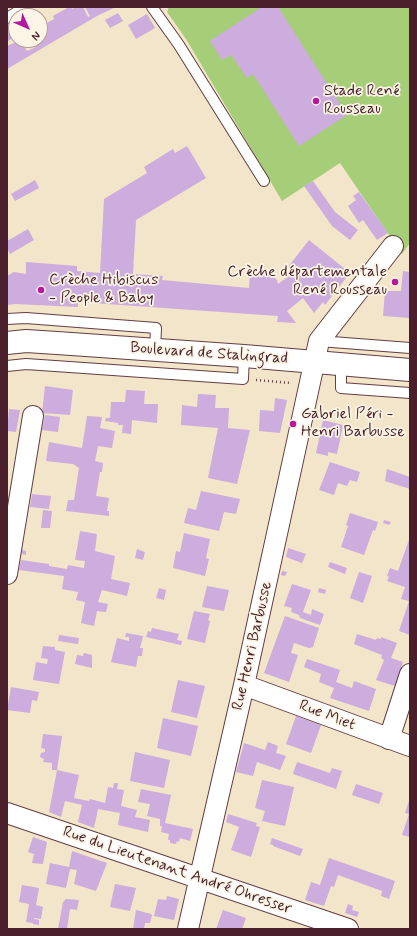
<!DOCTYPE html>
<meta charset="utf-8">
<style>
body{margin:0}
#map{position:relative;width:417px;height:936px;overflow:hidden;background:#f3e5c9;font-family:Mynerve,sans-serif}
canvas{display:block}
.frame{position:absolute;inset:0;border:8px solid #4a1f2b;pointer-events:none}
.north{position:absolute;left:8px;top:8px;width:40px;height:40px;box-sizing:border-box;background:#fcf5e5;border:1px solid #b59f9b;border-radius:50%;rotate:135deg;font-size:11px;font-weight:700;line-height:16px;text-align:center;color:#4a1f2b}
.north::after{content:'';display:block;margin:auto;width:14px;height:18px;background:#b5179e;clip-path:polygon(50% 0,100% 100%,50% 72%,0 100%)}
</style>
<div id="map">
<canvas width="417" height="936"></canvas>
<div class="frame"></div>
<div class="north">N</div>
</div>
<script>
const ctx = document.querySelector('canvas').getContext('2d');
ctx.lineJoin = 'round';
function paint(path, color) { ctx.fillStyle = color; ctx.fill(path, 'evenodd'); }
const shape = rows => new Path2D(rows.map(r => 'M' + r).join(''));
function trace(path, color, width, dash) { ctx.strokeStyle = color; ctx.lineWidth = width; ctx.lineCap = dash ? 'butt' : 'round'; ctx.setLineDash(dash || []); ctx.stroke(path); }
function write(font, color, halo, rows, align = 'center') {
  ctx.font = font + ' Mynerve,sans-serif'; ctx.lineWidth = 3.5; ctx.setLineDash([]); ctx.textBaseline = 'middle'; ctx.strokeStyle = halo; ctx.fillStyle = color; for (const [text, x, y, turn = 0] of rows) {
    ctx.save(); ctx.translate(x, y); ctx.rotate((+turn || 0) * Math.PI / 180); ctx.textAlign = isNaN(turn) ? turn : align; if (halo) ctx.strokeText(text, 0, 0); ctx.fillText(text, 0, 0); ctx.restore();
  }
}
paint(shape([
 [169,7,410,7,410,243,402,254,340,163,282,201,186,39,167,12]
]), '#a6ce79');
paint(shape([
 [69,7,71,7,72,9,76,7,83,7,88,17,90,16,85,7,116,7,97,16,7,69,7,46,21,40,27,51,36,47,31,40,40,40,40,27,54,19,53,16],
 [262,7,278,7,347,115,299,146,253,74,247,78,231,55,222,60,210,41],
 [118,13,123,21,110,28,105,20],
 [147,14,155,28,136,39,128,25],
 [10,22,16,31,16,36,8,41,7,23],
 [187,146,206,178,136,220,133,274,163,276,162,280,173,281,249,288,250,274,258,275,264,268,277,280,278,284,289,276,286,274,291,269,288,267,309,240,350,273,325,305,323,302,314,313,303,298,287,311,296,323,277,322,278,316,78,302,78,307,15,304,7,305,7,276,14,272,26,274,26,262,77,266,77,271,100,273,104,199,147,173,144,167,173,149,175,153],
 [35,180,39,188,15,201,11,194],
 [313,181,335,212,358,230,350,240,332,226,304,186],
 [359,192,388,233,377,240,363,220,359,223,348,206,356,200,353,196],
 [28,229,34,240,10,254,7,248,7,241],
 [403,271,410,272,410,318,383,316,385,291,401,291],
 [45,386,73,390,70,415,42,413],
 [126,390,145,391,144,404,158,404,157,423,132,420,131,434,122,433,123,425,118,425,118,423,105,421,106,418,110,418,111,402,125,402],
 [198,394,216,395,215,408,229,408,228,428,250,430,237,484,208,478,218,428,181,425,182,405,197,407],
 [275,398,287,400,280,433,259,431,260,410,274,411],
 [9,409,20,410,16,432,7,431],
 [45,415,60,417,58,432,42,430],
 [87,416,102,417,100,428,115,431,112,448,98,446,95,461,103,463,102,472,100,472,96,496,109,498,107,511,109,511,109,516,66,511,68,500,74,500,79,468,73,464,46,461,49,442,82,448],
 [323,420,343,425,337,454,328,452,328,456,316,453],
 [330,462,360,472,357,482,350,480,347,486,338,483,334,495,319,490],
 [387,469,410,477,410,489,385,481],
 [201,491,240,499,236,514,224,512,219,531,184,523,188,508,196,510],
 [32,494,51,496,49,509,30,507],
 [43,510,52,511,50,528,41,528],
 [350,513,378,522,375,531,373,530,364,555,341,547,348,526,346,525],
 [384,520,391,522,389,525,383,523],
 [80,531,97,534,95,551,115,556,111,579,130,583,127,596,102,590,98,602,108,604,106,612,97,611,94,626,81,623,85,602,76,600,78,592,62,589,64,576,19,570,21,560,49,564,49,566,67,569,68,565,84,568,85,561,75,560],
 [184,533,210,539,206,558,209,559,205,576,173,568,176,551,180,552],
 [410,537,410,635,399,631,409,601,401,599,405,587,387,581,389,577,387,576,390,568,398,571],
 [288,548,306,554,302,563,286,557],
 [137,549,145,552,143,560,135,558],
 [22,550,26,551,26,555,22,554],
 [330,562,347,568,345,574,328,567],
 [282,571,287,572,285,576,281,575],
 [359,572,372,576,363,603,350,598],
 [292,584,311,590,303,612,311,615,312,609,324,614,320,625,300,618,299,615,291,612,292,608,284,606],
 [207,586,229,590,224,611,202,607],
 [159,588,166,590,164,600,156,598],
 [319,588,326,590,325,594,318,592],
 [194,611,210,614,208,620,210,621,205,643,187,639],
 [285,616,319,628,313,647,309,648,294,643,291,653,298,655,289,682,264,673],
 [152,628,179,634,177,640,182,641,181,645,146,637,148,631,151,632],
 [126,633,143,636,140,648,143,648,142,656,138,656,136,667,111,662,117,638,129,641,129,637,125,637],
 [357,634,376,640,377,638,381,639,381,637,397,643,391,658,403,662,395,686,376,680,384,660,381,658,382,655,354,644],
 [59,635,79,638,78,644,58,641],
 [43,646,55,647,55,650,65,652,59,684,33,680,36,662,47,664,48,659,41,658],
 [84,653,92,655,92,668,75,664,77,655,83,656],
 [307,659,340,670,336,682,352,688,354,681,376,689,369,711,330,698,334,688,319,682,321,674,304,667],
 [178,680,205,686,197,718,171,712],
 [11,687,39,692,37,701,32,700,30,713,7,710],
 [296,716,321,725,311,753,286,744],
 [163,718,198,726,191,756,157,748],
 [43,734,62,736,57,770,52,770,52,763,43,762,44,759,40,757,41,753,45,752,45,749,41,748],
 [268,742,278,746,276,753,286,756,280,770,257,762,253,776,236,772,244,743,265,750],
 [135,752,170,760,164,788,130,781],
 [297,762,330,773,332,768,342,771,336,789,293,774],
 [57,770,79,775,74,798,89,801,90,799,105,803,108,787,113,788,114,783,118,783,117,789,124,790,121,806,137,810,135,817,150,820,148,832,118,825,120,813,98,809,94,828,78,822,82,805,65,801,61,817,49,812],
 [262,780,294,787,285,826,262,821,265,811,255,808],
 [356,784,383,793,379,804,352,795],
 [141,789,171,795,165,823,193,829,190,841,180,838,179,842,177,841,176,844,170,843,170,840,168,840,169,834,161,832,162,826,160,826,160,819,147,816,150,804,138,802],
 [410,798,410,837,402,835,409,814,405,813],
 [228,814,257,823,256,826,260,827,251,857,231,850,239,827,226,822],
 [33,837,47,842,43,864,32,863,34,854,28,852],
 [272,838,303,849,300,856,273,846,273,845,270,844],
 [72,851,107,863,96,891,74,884,77,870,70,869,66,888,46,884,50,863,69,867],
 [329,858,395,881,389,899,381,896,382,891,338,875,334,887,331,886,324,906,305,900,311,882,320,885],
 [115,884,136,888,130,911,110,907],
 [22,885,39,888,36,905,43,907,41,919,34,918,34,919,39,920,39,925,33,924,33,923,26,922,29,904,19,902],
 [167,896,179,899,174,920,154,916,158,899,166,900],
 [66,899,79,900,77,910,70,909,67,929,58,929,63,902],
 [348,904,353,906,352,910,359,912,357,917,345,913],
 [136,910,151,914,152,915,150,923,145,923,144,929,133,929],
 [223,910,246,918,242,929,216,929]
]), '#cdacde');
const service = shape([
 [152,7,179,45,264,181],
 [7,18,25,7],
 [7,319,26,318,156,328,155,350],
 [319,341,410,348],
 [341,364,341,388,410,393],
 [7,366,26,364,243,379,244,356]
]);
const minor = shape([
 [7,574,33,416],
 [244,685,410,746],
 [389,739,410,674],
 [7,813,348,929],
 [188,929,244,685,319,341,393,246]
]);
const secondary = shape([
 [7,343,26,341,57,343,244,356,410,370]
]);
trace(service, '#633d43', 12);
trace(minor, '#633d43', 22);
trace(secondary, '#633d43', 24);
trace(shape([
 [256,380,291,383]
]), '#633d43', 2.5, [1, 3]);
trace(service, '#fff', 10);
trace(minor, '#fff', 20);
trace(secondary, '#fff', 22);
for (const [x, y, r, color] of [
 [316,101,4,"#b5179e"],
 [395,282,4,"#b5179e"],
 [41,290,4,"#b5179e"],
 [293,424,4,"#b5179e"]
]) { const dot = new Path2D(); dot.arc(x, y, r, 0, 2 * Math.PI); ctx.fillStyle = color; ctx.fill(dot); trace(dot, '#fcf5e5', 1.5); }
write('16px', '#4a1f2b', '#fcf5e5', [
 ["Stade René",324,92],
 ["Rousseau",324,110],
 ["Crèche départementale",387,273,"right"],
 ["René Rousseau",387,291,"right"],
 ["Crèche Hibiscus",49,281],
 ["- People & Baby",49,299],
 ["Gabriel Péri -",301,415],
 ["Henri Barbusse",301,433]
], 'left');
write('16px', '#4a1f2b', '#fcf5e5', [
 ["Boulevard de Stalingrad",209,354,4],
 ["Rue Henri Barbusse",253,646,-77],
 ["Rue Miet",327,716,21],
 ["Rue du Lieutenant André Ohresser",177,871,19]
]);
</script>
